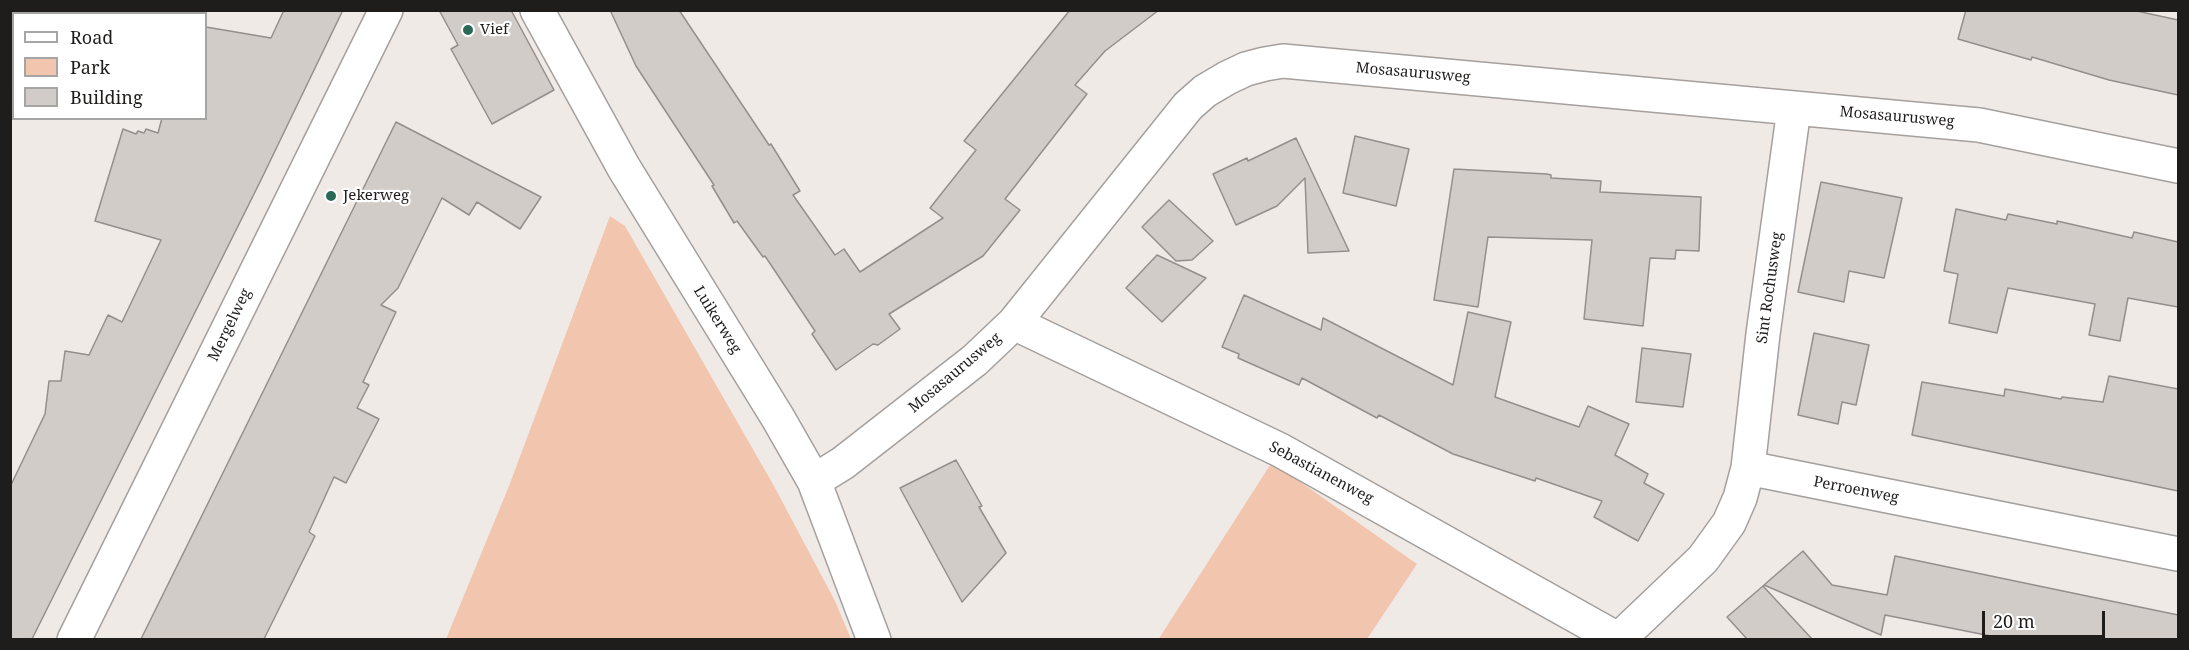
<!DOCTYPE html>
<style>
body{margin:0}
#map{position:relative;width:2189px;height:650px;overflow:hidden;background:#f0eae7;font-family:"Noto Serif",serif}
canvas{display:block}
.frame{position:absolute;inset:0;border:12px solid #1f1d1c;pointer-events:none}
.legend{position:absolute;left:12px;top:12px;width:195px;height:108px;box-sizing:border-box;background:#fff;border:2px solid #a5a5a4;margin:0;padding:8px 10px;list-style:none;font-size:18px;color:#1f1d1c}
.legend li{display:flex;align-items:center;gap:12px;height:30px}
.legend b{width:30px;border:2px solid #a5a5a4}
.scale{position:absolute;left:1982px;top:611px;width:123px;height:27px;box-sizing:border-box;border:3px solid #1f1d1c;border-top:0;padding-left:8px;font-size:18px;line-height:21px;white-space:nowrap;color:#1f1d1c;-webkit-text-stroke:4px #fff;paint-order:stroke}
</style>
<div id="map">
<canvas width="2189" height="650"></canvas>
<div class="frame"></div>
<ul class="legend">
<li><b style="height:8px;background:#fff"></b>Road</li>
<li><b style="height:16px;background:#f2c5ae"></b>Park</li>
<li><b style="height:16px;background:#d2ccc9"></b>Building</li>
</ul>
<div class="scale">20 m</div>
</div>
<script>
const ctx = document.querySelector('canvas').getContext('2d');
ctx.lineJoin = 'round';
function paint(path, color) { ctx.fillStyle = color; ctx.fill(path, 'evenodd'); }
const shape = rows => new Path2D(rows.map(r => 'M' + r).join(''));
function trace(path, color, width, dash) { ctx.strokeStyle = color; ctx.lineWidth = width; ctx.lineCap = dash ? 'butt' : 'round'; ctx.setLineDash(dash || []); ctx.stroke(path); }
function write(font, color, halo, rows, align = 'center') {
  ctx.font = font + ' "Noto Serif",serif'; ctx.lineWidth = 4.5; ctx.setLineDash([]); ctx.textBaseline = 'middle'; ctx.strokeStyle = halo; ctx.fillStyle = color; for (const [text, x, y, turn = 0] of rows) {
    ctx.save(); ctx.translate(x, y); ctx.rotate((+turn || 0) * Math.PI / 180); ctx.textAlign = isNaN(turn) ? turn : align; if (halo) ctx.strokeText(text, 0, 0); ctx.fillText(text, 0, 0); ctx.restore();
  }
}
paint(shape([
 [610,216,625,226,774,486,835,601,851,639,446,639,509,486],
 [1272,462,1417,564,1367,639,1158,640]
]), '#f2c5ae');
const building = shape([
 [284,10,343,10,260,182,32,639,10,639,10,487,45,414,49,381,61,381,65,351,89,355,108,315,122,322,161,240,95,221,123,129,136,134,138,131,144,133,146,129,158,133,162,118,206,118,206,27,271,38,284,10],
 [439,10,511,10,554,90,492,124,451,49,458,45,439,10],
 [610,10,679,10,769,145,771,144,800,191,793,195,835,255,844,249,860,272,943,218,930,208,976,150,964,141,1070,10,1159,10,1105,51,1075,85,1087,94,1005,199,1020,210,983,256,889,314,900,329,878,345,873,344,836,370,812,334,815,331,765,256,763,257,737,221,734,223,712,186,714,185,636,66,610,10],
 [1966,10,2132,10,2178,20,2178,95,2109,80,2032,57,2031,60,1958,39,1966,10],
 [396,122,541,197,520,229,477,202,469,215,442,198,398,288,381,305,396,312,363,382,369,385,357,408,379,419,346,483,334,477,309,532,315,536,264,639,141,639,396,122],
 [1355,136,1409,149,1396,206,1343,193,1355,136],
 [1296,138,1304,155,1349,251,1308,253,1305,178,1277,206,1236,225,1213,174,1247,158,1248,161,1296,138],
 [1454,169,1547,174,1551,175,1551,178,1601,181,1600,192,1701,197,1699,251,1676,250,1675,259,1650,258,1643,326,1584,319,1592,240,1488,237,1478,307,1434,300,1454,169],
 [1821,182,1902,198,1884,278,1849,271,1844,302,1798,292,1821,182],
 [1169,200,1213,241,1192,260,1176,261,1142,227,1169,200],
 [1956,209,2006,220,2008,214,2057,224,2057,221,2132,238,2134,232,2178,242,2178,307,2128,298,2120,341,2089,335,2095,304,2008,288,1997,333,1949,323,1958,274,1944,271,1956,209],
 [1157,255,1206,278,1162,322,1126,288,1157,255],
 [1244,295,1321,330,1323,318,1453,385,1468,312,1511,322,1495,397,1579,427,1588,406,1629,424,1615,455,1648,474,1644,483,1664,494,1638,541,1594,517,1602,501,1536,478,1535,481,1453,454,1379,415,1377,418,1302,378,1299,385,1238,358,1239,354,1222,347,1244,295],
 [1814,333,1869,345,1856,405,1842,402,1838,424,1798,415,1814,333],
 [1642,348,1691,354,1683,407,1636,402,1642,348],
 [2109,376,2178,389,2178,491,1912,435,1922,382,2004,396,2005,389,2061,399,2062,397,2103,402,2109,376],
 [956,460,982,506,979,507,1006,553,962,602,900,488,956,460],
 [1803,551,1832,585,1887,595,1895,556,2178,615,2178,639,2006,639,1885,615,1881,635,1764,585,1803,551],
 [1763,586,1812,639,1747,639,1727,617,1763,586]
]);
paint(building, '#d2ccc9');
trace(building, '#948e8c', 1.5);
const minor = shape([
 [537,10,624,168,778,418,814,481,874,640],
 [1014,323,1280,450,1619,640],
 [1748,468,2178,554],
 [814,481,843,463,975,360,1014,323,1188,106,1205,91,1227,78,1246,69,1265,64,1283,61,1979,125,2178,166],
 [1619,639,1703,559,1729,523,1740,498,1748,468,1763,334,1794,109],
 [74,640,386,10]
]);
trace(minor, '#a5a09d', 36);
trace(minor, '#fff', 33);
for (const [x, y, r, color] of [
 [468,30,6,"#2a6956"],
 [331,196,6,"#2a6956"]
]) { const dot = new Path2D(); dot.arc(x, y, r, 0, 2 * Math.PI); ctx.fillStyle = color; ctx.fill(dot); trace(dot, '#fff', 2); }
write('15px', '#1f1d1c', '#fff', [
 ["Vief",480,30],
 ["Jekerweg",343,196]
], 'left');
write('15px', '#1f1d1c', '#fff', [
 ["Mosasaurusweg",1413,73,5],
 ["Mosasaurusweg",1897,117,5],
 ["Sint Rochusweg",1770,288,-82],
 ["Luikerweg",717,320,58],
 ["Mergelweg",230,325,-64],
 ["Mosasaurusweg",955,373,-40],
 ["Sebastianenweg",1321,473,28],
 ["Perroenweg",1856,490,11]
]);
</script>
